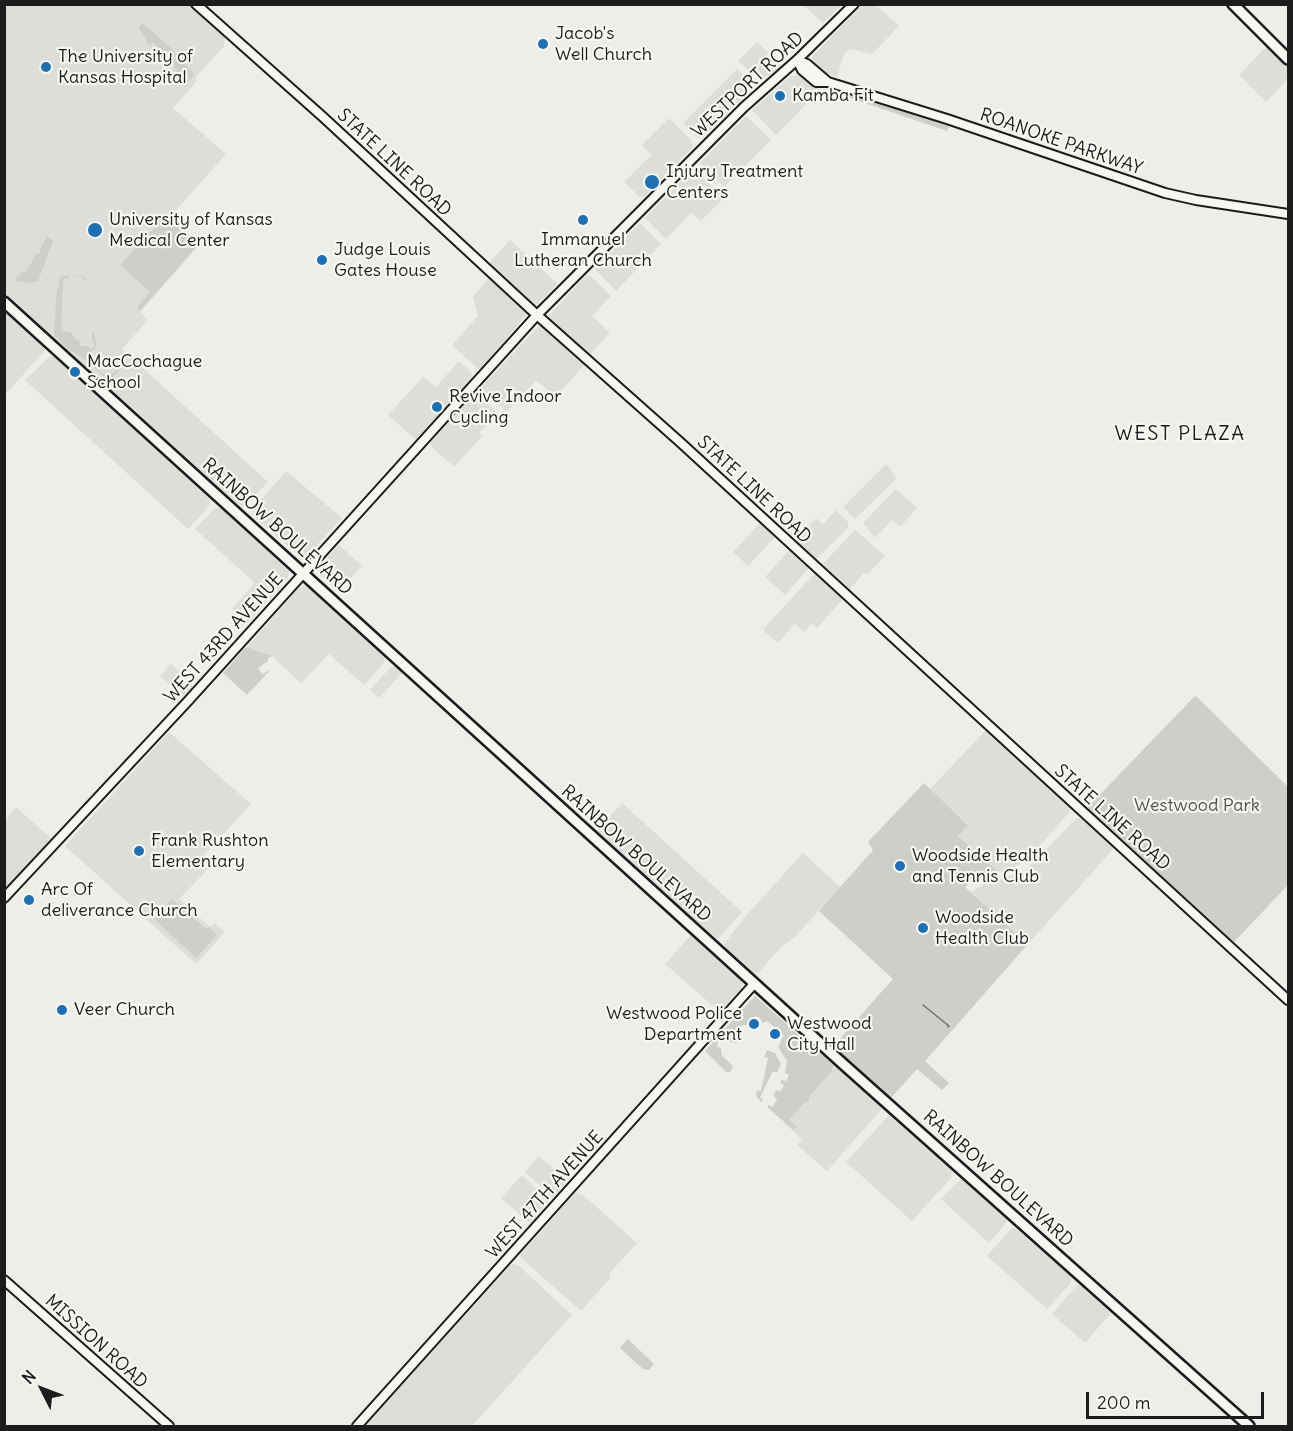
<!DOCTYPE html>
<style>
body{margin:0}
#map{position:relative;width:1293px;height:1431px;overflow:hidden;background:#edede9;font-family:Delius,sans-serif}
canvas{display:block}
.frame{position:absolute;inset:0;border:6px solid #1c1c1c;pointer-events:none}
.north{position:absolute;left:12px;top:1359px;width:60px;height:60px;-webkit-text-stroke:4px #f6f6f2;paint-order:stroke;rotate:312deg;font-size:16px;font-weight:700;line-height:24px;text-align:center;color:#1c1c1c}
.north::after{content:'';display:block;margin:auto;width:21px;height:27px;background:#1c1c1c;clip-path:polygon(50% 0,100% 100%,50% 72%,0 100%)}
.scale{position:absolute;left:1086px;top:1392px;width:178px;height:27px;box-sizing:border-box;border:3px solid #1c1c1c;border-top:0;padding-left:8px;font-size:18px;line-height:21px;white-space:nowrap;color:#1c1c1c;-webkit-text-stroke:4px #f6f6f2;paint-order:stroke}
</style>
<div id="map">
<canvas width="1293" height="1431"></canvas>
<div class="frame"></div>
<div class="north">N</div>
<div class="scale">200 m</div>
</div>
<script>
const ctx = document.querySelector('canvas').getContext('2d');
ctx.lineJoin = 'round';
function paint(path, color) { ctx.fillStyle = color; ctx.fill(path, 'evenodd'); }
const shape = rows => new Path2D(rows.map(r => 'M' + r).join(''));
function trace(path, color, width, dash) { ctx.strokeStyle = color; ctx.lineWidth = width; ctx.lineCap = dash ? 'butt' : 'round'; ctx.setLineDash(dash || []); ctx.stroke(path); }
function write(font, color, halo, rows, align = 'center') {
  ctx.font = font + ' Delius,sans-serif'; ctx.lineWidth = 4.5; ctx.setLineDash([]); ctx.textBaseline = 'middle'; ctx.strokeStyle = halo; ctx.fillStyle = color; for (const [text, x, y, turn = 0] of rows) {
    ctx.save(); ctx.translate(x, y); ctx.rotate((+turn || 0) * Math.PI / 180); ctx.textAlign = isNaN(turn) ? turn : align; if (halo) ctx.strokeText(text, 0, 0); ctx.fillText(text, 0, 0); ctx.restore();
  }
}
paint(shape([
 [4,5,190,5,225,37,224,46,196,77,197,81,173,108,226,154,170,217,200,244,140,312,148,320,122,349,268,482,244,506,239,505,5,293],
 [803,5,842,5,823,23],
 [862,5,876,5,899,26,872,54,851,49,845,52,837,77,821,71,813,65,812,57],
 [757,42,782,66,761,81,738,61],
 [1268,45,1288,65,1288,79,1266,102,1239,75],
 [737,69,752,84,753,88,702,138,698,138,683,123],
 [800,75,819,89,817,93,776,135,752,110,791,76],
 [746,116,771,140,724,187,700,163],
 [669,118,691,140,693,147,645,196,640,197,624,182,651,155,642,145],
 [694,168,724,198,701,221,691,213,666,239,645,218],
 [640,223,661,244,616,291,595,269],
 [510,240,558,284,535,306,488,264],
 [587,275,591,276,611,296,592,316,610,333,588,356,548,318,549,315],
 [489,278,525,310,526,315,495,352,481,368,478,369,452,345,478,316,473,297],
 [5,310,43,345,45,350,5,395],
 [540,325,582,359,584,365,556,397,536,380,507,412,483,391,482,386],
 [53,356,174,463,209,498,210,505,188,529,25,380,49,357],
 [459,361,471,372,472,378,416,440,388,415,423,377,436,387],
 [474,395,479,396,497,412,479,433,482,436,454,467,432,447,430,443],
 [886,464,897,478,855,519,843,507],
 [286,471,342,518,305,558,299,556,252,515,253,509],
 [896,489,917,508,900,527,892,520,875,538,863,523],
 [215,508,220,508,224,510,289,571,288,578,249,622,232,609,255,583,195,529],
 [836,510,848,522,848,528,816,559,811,559,793,543,816,518,823,524],
 [761,522,776,536,748,566,733,552],
 [855,530,885,556,867,575,864,573,847,592,821,566],
 [339,545,362,566,338,592,318,572,319,567],
 [790,549,808,565,809,568,785,595,765,577],
 [815,573,844,598,817,628,812,623,804,632,795,624,778,643,764,631,764,628],
 [305,586,310,588,386,657,384,663,364,685,329,654,301,683,276,660,274,656,255,651,248,646,300,587],
 [171,664,192,683,192,688,184,696,160,676],
 [396,666,403,672,379,698,370,690,390,668],
 [986,730,1069,805,1070,809,1068,814,1027,860,1015,867,998,872,958,836,968,824,930,789],
 [169,732,251,804,204,855,213,864,179,899,210,927,215,923,225,932,196,964,65,846],
 [622,803,742,912,720,937,716,939,712,938,599,836,598,832,600,827],
 [16,807,52,839,5,891,5,820],
 [1077,818,1086,819,1115,847,1028,944,971,892,987,883,1024,872],
 [803,853,840,887,795,937,781,947,758,973,753,974,725,949,724,944,745,917],
 [691,935,742,982,742,988,720,1012,665,964],
 [836,1066,880,1105,881,1110,827,1171,797,1145,802,1139,784,1123],
 [889,1115,952,1171,951,1178,912,1221,846,1162],
 [539,1156,568,1182,555,1197,552,1197,525,1172],
 [522,1175,549,1201,530,1223,501,1198],
 [961,1179,1005,1218,1007,1221,1004,1225,989,1243,941,1199],
 [575,1193,583,1195,637,1243,609,1274,611,1277,581,1311,521,1258,520,1255],
 [1015,1228,1072,1277,1070,1284,1047,1309,987,1256,1011,1229],
 [514,1264,519,1266,572,1315,472,1426,365,1426,511,1265],
 [1080,1285,1111,1313,1085,1343,1052,1314,1076,1286]
]), '#ddddda');
paint(shape([
 [142,23,170,47,194,74,186,86,179,85,174,65,154,55,149,45,160,55,163,51,153,42,149,45,139,27],
 [846,91,949,126,947,131,847,97,842,92],
 [161,214,164,217,166,215,199,244,140,311,137,307,150,292,120,265,156,226,153,223],
 [47,236,53,241,38,281,31,283,16,281,15,276,18,277,22,271,25,273,37,253,39,254,41,251,40,249],
 [69,275,69,279,63,279,61,331,72,333,75,339,80,341,80,346,87,346,91,349,95,346,92,341,92,333,94,333,97,346,85,357,108,378,122,365,127,368,122,367,111,380,108,380,83,358,69,350,54,335,56,298,60,277,69,275,83,275,85,280,83,280,83,276],
 [249,647,255,651,275,656,269,657,268,661,258,668,262,674,270,670,247,695,223,673,245,648],
 [1196,696,1288,787,1288,885,1232,944,1085,810,1194,697],
 [924,783,968,825,958,836,998,872,976,878,965,887,1028,944,925,1061,949,1083,942,1090,917,1069,890,1099,838,1052,836,1047,838,1041,893,979,819,911,873,850,868,842],
 [172,899,206,929,209,927,217,935,196,958,154,919],
 [755,996,834,1066,831,1072,809,1097,809,1101,806,1101,789,1120,797,1127,794,1130,768,1108,768,1105,773,1107,777,1099,773,1096,776,1090,781,1091,784,1085,780,1083,781,1080,786,1081,789,1075,785,1073,787,1061,778,1047,784,1035,767,1021,762,1023,760,1018,756,1016,750,1019,747,1025,742,1025,738,1042,734,1043,719,1038,717,1047,721,1048,722,1056,733,1066,730,1072,726,1072,705,1051],
 [767,1050,775,1053,781,1064,777,1073,773,1071,760,1097,764,1100,761,1102,756,1096,757,1090,761,1091,768,1058,764,1057],
 [628,1339,654,1364,649,1370,643,1369,620,1348]
]), '#cececb');
trace(shape([
 [923,1005,949,1026,948,1027]
]), '#6f6f6d', 1.5);
const secondary = shape([
 [196,4,323,117,537,315,680,442,1288,1000],
 [797,60,802,70,816,82,828,82,947,119,1165,193,1196,200,1288,214],
 [797,60,807,64,828,82],
 [4,898,188,701,537,315,744,107,797,60,854,4],
 [4,1280,169,1426],
 [357,1426,754,984]
]);
const primary = shape([
 [1233,4,1288,59],
 [4,302,842,1063,1249,1426]
]);
trace(secondary, '#1c1c1c', 12);
trace(primary, '#1c1c1c', 14);
trace(secondary, '#f6f6f2', 8);
trace(primary, '#f6f6f2', 9);
for (const [x, y, r, color] of [
 [543,44,6,"#1f6fb2"],
 [46,67,6,"#1f6fb2"],
 [780,96,6,"#1f6fb2"],
 [652,182,8,"#1f6fb2"],
 [583,220,6,"#1f6fb2"],
 [95,230,8,"#1f6fb2"],
 [322,260,6,"#1f6fb2"],
 [75,372,6,"#1f6fb2"],
 [437,407,6,"#1f6fb2"],
 [139,851,6,"#1f6fb2"],
 [900,866,6,"#1f6fb2"],
 [29,900,6,"#1f6fb2"],
 [923,928,6,"#1f6fb2"],
 [62,1010,6,"#1f6fb2"],
 [754,1024,6,"#1f6fb2"],
 [775,1034,6,"#1f6fb2"]
]) { const dot = new Path2D(); dot.arc(x, y, r, 0, 2 * Math.PI); ctx.fillStyle = color; ctx.fill(dot); trace(dot, '#f6f6f2', 2); }
write('18px', '#1c1c1c', '#f6f6f2', [
 ["Jacob's",555,34],
 ["Well Church",555,55],
 ["The University of",58,57],
 ["Kansas Hospital",58,78],
 ["Kamba Fit",792,96],
 ["Injury Treatment",666,172],
 ["Centers",666,193],
 ["University of Kansas",109,220],
 ["Medical Center",109,241],
 ["Immanuel",583,240,"center"],
 ["Lutheran Church",583,261,"center"],
 ["Judge Louis",334,250],
 ["Gates House",334,271],
 ["MacCochague",87,362],
 ["School",87,383],
 ["Revive Indoor",449,397],
 ["Cycling",449,418],
 ["Frank Rushton",151,841],
 ["Elementary",151,862],
 ["Woodside Health",912,856],
 ["and Tennis Club",912,877],
 ["Arc Of",41,890],
 ["deliverance Church",41,911],
 ["Woodside",935,918],
 ["Health Club",935,939],
 ["Veer Church",74,1010],
 ["Westwood Police",742,1014,"right"],
 ["Department",742,1035,"right"],
 ["Westwood",787,1024],
 ["City Hall",787,1045]
], 'left');
write('18px', '#1c1c1c', '#f6f6f2', [
 ["WESTPORT ROAD",748,85,-43],
 ["ROANOKE PARKWAY",1061,142,19],
 ["STATE LINE ROAD",394,163,43],
 ["STATE LINE ROAD",754,490,43],
 ["RAINBOW BOULEVARD",277,527,42],
 ["WEST 43RD AVENUE",224,638,-48],
 ["STATE LINE ROAD",1112,818,42],
 ["RAINBOW BOULEVARD",636,854,42],
 ["RAINBOW BOULEVARD",998,1179,42],
 ["WEST 47TH AVENUE",545,1195,-48],
 ["MISSION ROAD",96,1342,42]
]);
write('18px', '#515151', '#f6f6f2', [
 ["Westwood Park",1197,806]
]);
ctx.letterSpacing = '1.5px';
write('20px', '#1c1c1c', '#f6f6f2', [
 ["WEST PLAZA",1180,434]
]);
ctx.letterSpacing = '0px';
</script>
